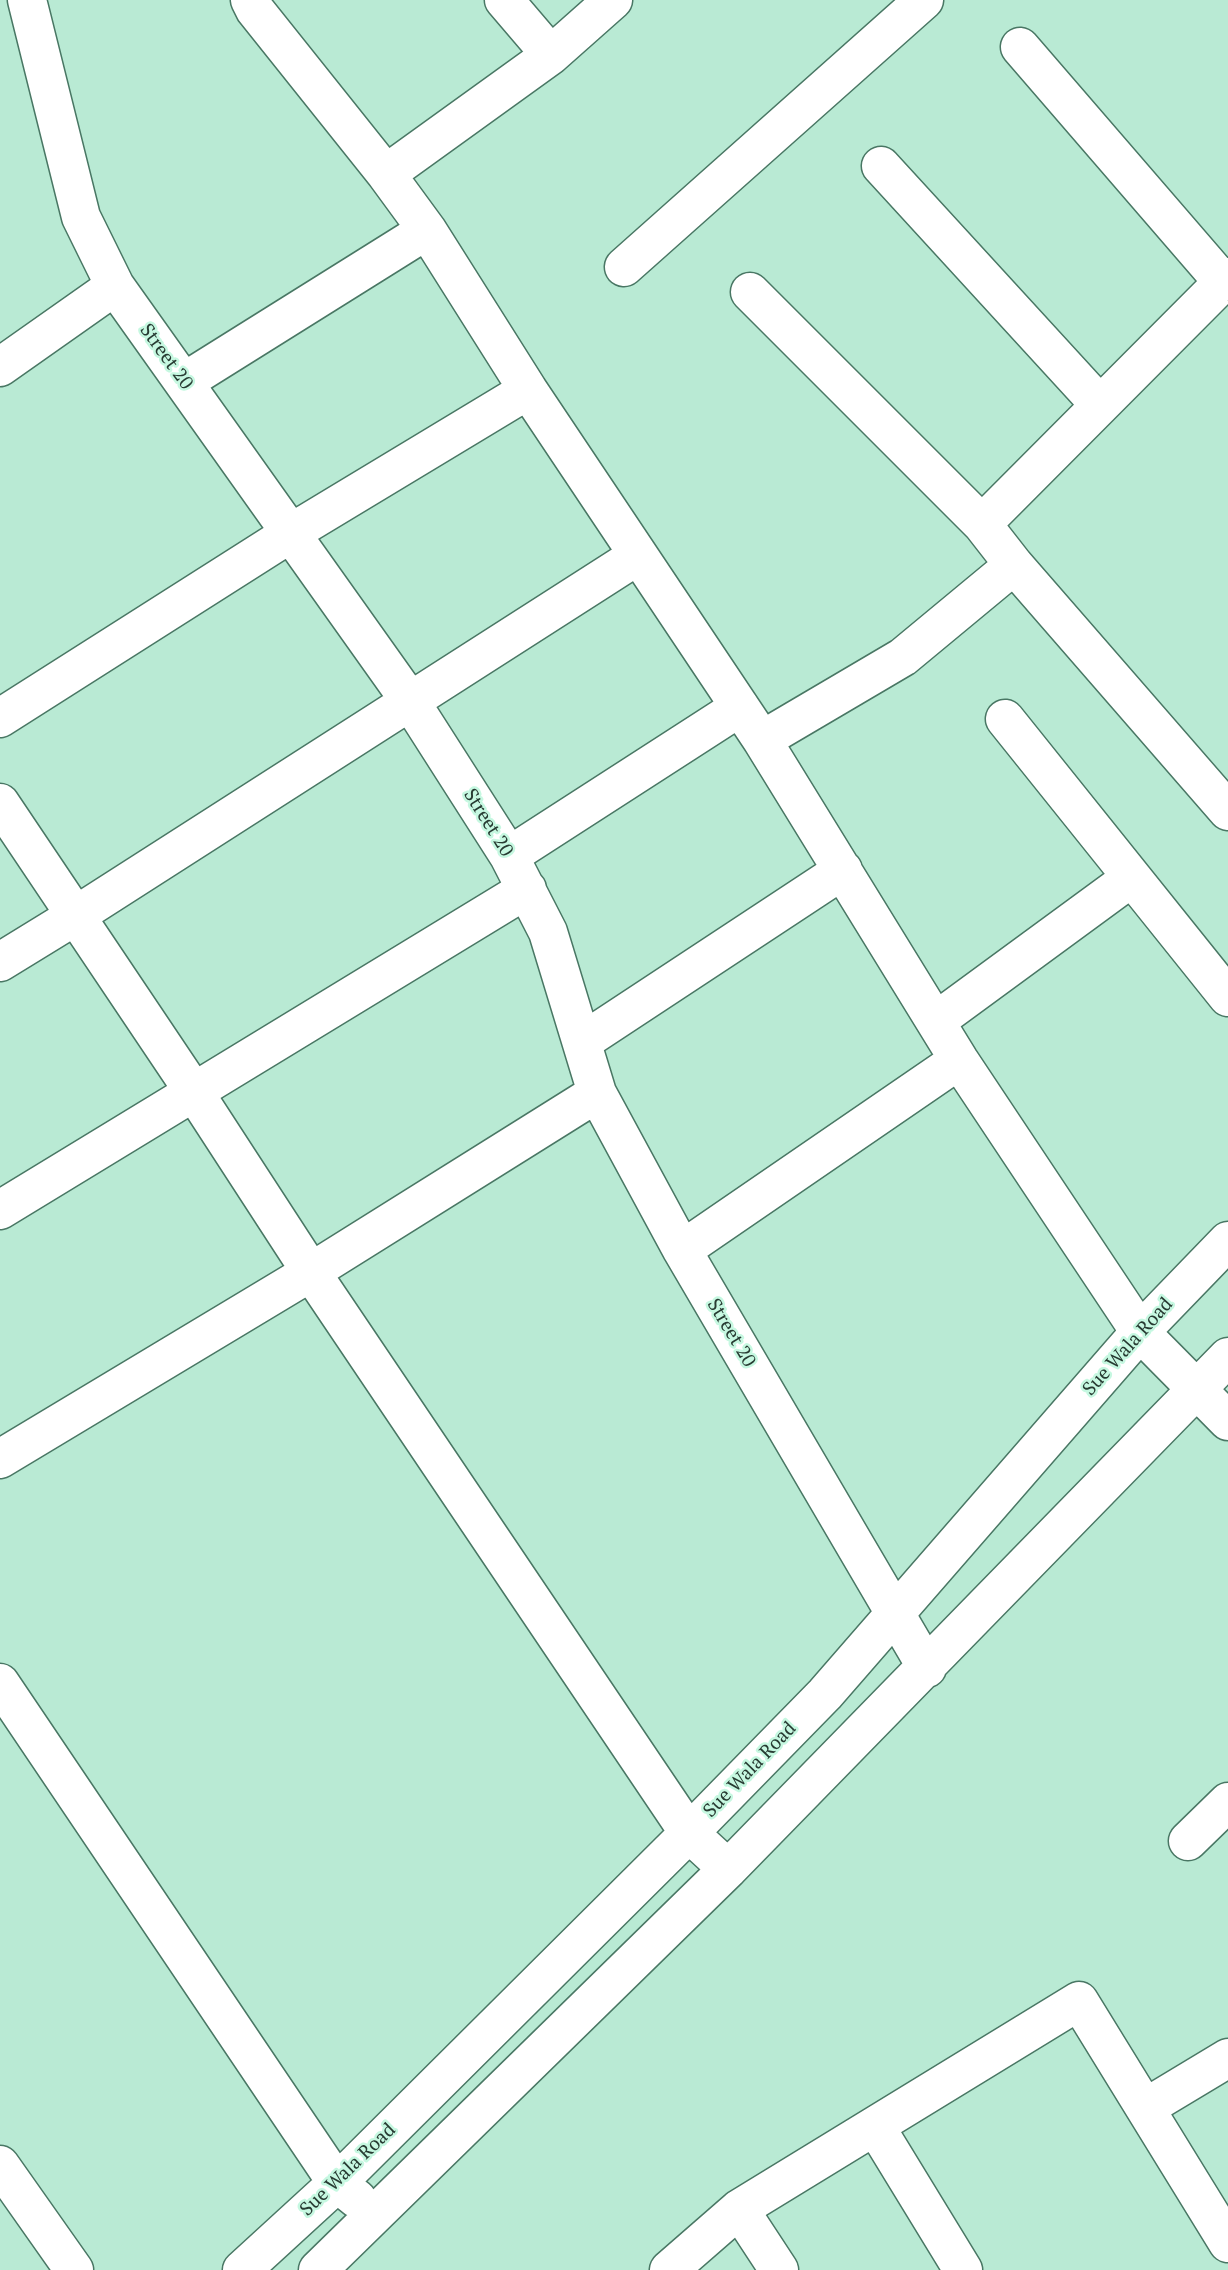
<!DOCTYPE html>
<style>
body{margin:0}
canvas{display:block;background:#b9ead4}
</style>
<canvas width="1228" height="2270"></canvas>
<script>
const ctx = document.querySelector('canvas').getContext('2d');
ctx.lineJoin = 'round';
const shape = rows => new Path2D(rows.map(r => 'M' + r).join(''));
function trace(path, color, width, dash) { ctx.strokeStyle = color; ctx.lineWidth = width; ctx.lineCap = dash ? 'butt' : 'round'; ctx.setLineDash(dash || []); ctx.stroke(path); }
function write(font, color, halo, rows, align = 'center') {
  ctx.font = font + ' "PT Serif",serif'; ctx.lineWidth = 5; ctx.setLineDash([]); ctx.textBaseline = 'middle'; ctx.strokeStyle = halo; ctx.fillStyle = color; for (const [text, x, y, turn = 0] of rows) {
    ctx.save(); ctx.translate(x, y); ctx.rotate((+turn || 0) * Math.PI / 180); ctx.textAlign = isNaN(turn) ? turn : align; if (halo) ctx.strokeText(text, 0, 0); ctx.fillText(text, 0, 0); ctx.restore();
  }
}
const minor = shape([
 [27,0,81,217,115,286,410,701,509,856,548,932,597,1093,682,1250,927,1668],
 [250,0,255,10,386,174,427,230,528,390,762,740,959,1060,1140,1332,1228,1421],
 [504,0,551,55],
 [1020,47,1223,282],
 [881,166,1100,405],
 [386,174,551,55,613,0],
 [624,267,924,0],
 [750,292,982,524,1014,565,1228,811],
 [0,367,115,286],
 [184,382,427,230],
 [982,524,1228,277],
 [0,718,291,533,528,390],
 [1005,719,1228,997],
 [762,740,903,657,1014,565],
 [0,803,194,1092,311,1272,689,1833,728,1869],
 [509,856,740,707],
 [0,962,75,916,637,556],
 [936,1021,1131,878],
 [582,1042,843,870],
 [0,1210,527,889],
 [682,1250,959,1060],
 [0,1459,311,1272,597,1093],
 [0,1683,337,2183,357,2199],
 [1188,1841,1228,1802],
 [1145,2108,1228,2058],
 [875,2126,963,2270],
 [0,2165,74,2270],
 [739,2209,779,2270],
 [242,2270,337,2183,689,1833,825,1694,1140,1332,1228,1241],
 [318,2270,728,1869,1228,1357],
 [669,2270,739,2209,1079,2001,1228,2243]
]);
trace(minor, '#497764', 41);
trace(minor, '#fff', 38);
write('19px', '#273b32', '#c6f8e1', [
 ["Street 20",166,357,54],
 ["Street 20",488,823,58],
 ["Street 20",731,1333,59],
 ["Sue Wala Road",1128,1347,-48],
 ["Sue Wala Road",750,1770,-46],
 ["Sue Wala Road",348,2170,-44]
]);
</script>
